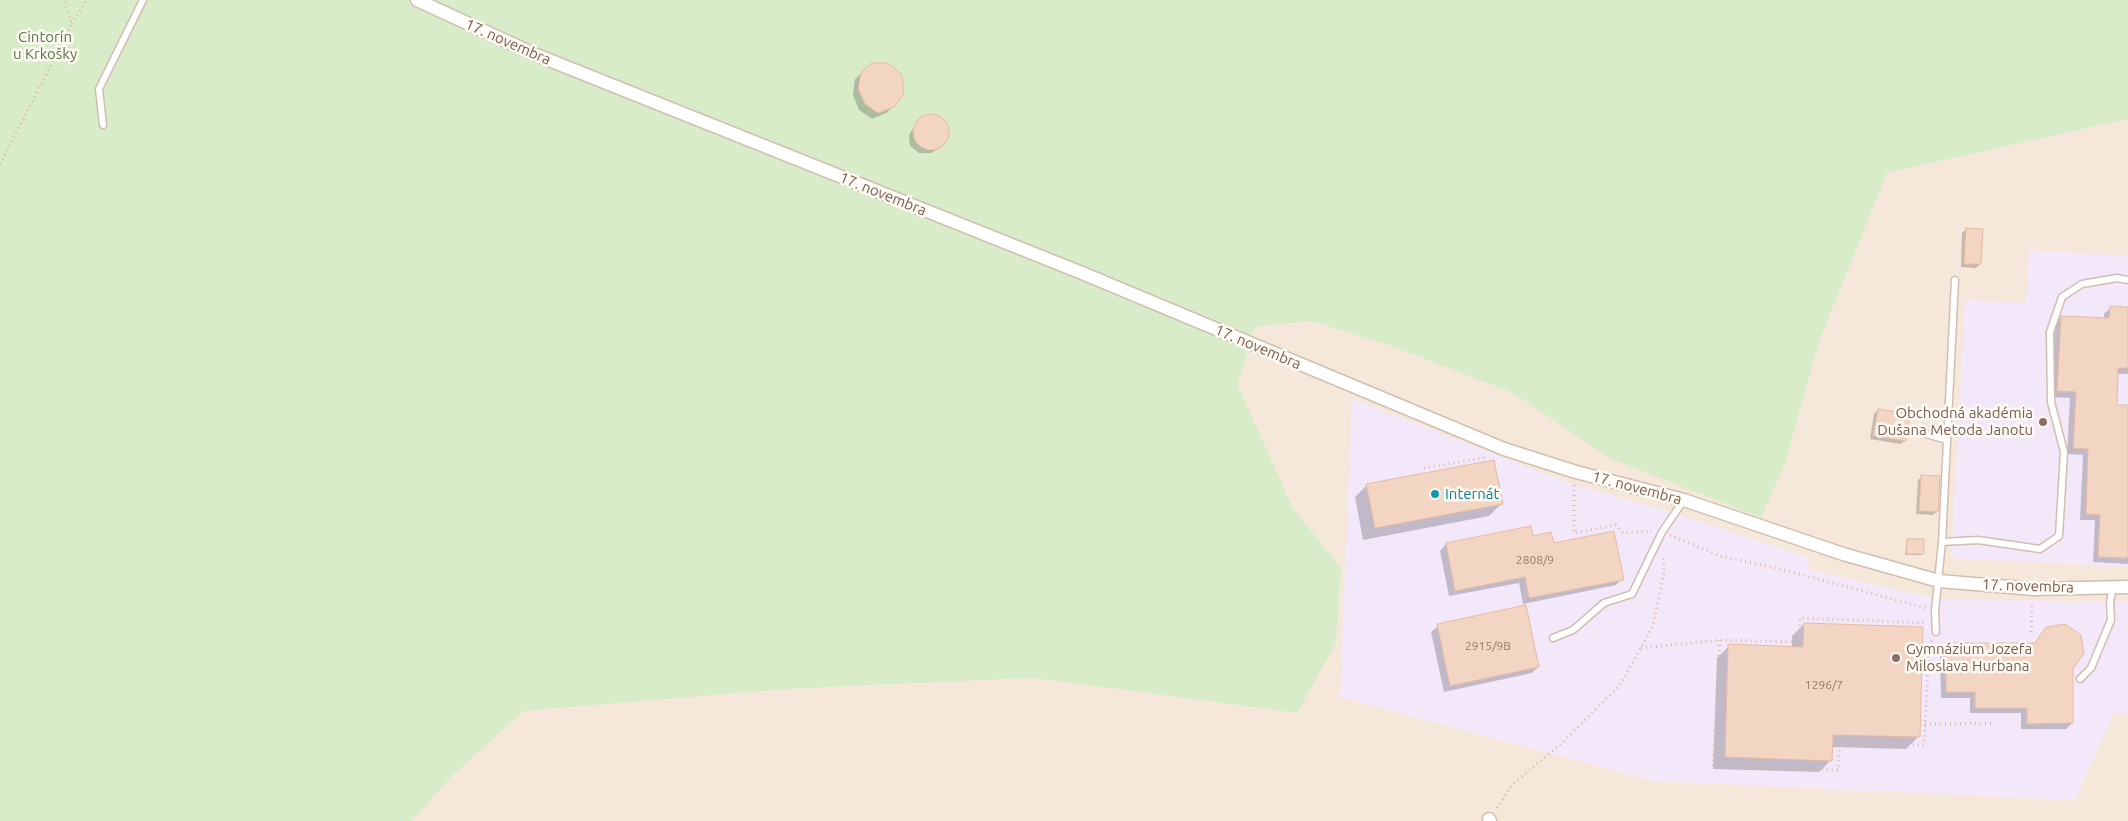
<!DOCTYPE html>
<meta charset="utf-8">
<style>
body{margin:0}
canvas{display:block;background:#fdf6ec}
</style>
<canvas width="2128" height="821"></canvas>
<script>
const ctx = document.querySelector('canvas').getContext('2d');
ctx.lineJoin = 'round';
function paint(path, color) { ctx.fillStyle = color; ctx.fill(path, 'evenodd'); }
const shape = rows => new Path2D(rows.map(r => 'M' + r).join(''));
function trace(path, color, width, dash) { ctx.strokeStyle = color; ctx.lineWidth = width; ctx.lineCap = dash ? 'butt' : 'round'; ctx.setLineDash(dash || []); ctx.stroke(path); }
function write(font, color, halo, rows, align = 'center') {
  ctx.font = font + ' Ubuntu,sans-serif'; ctx.lineWidth = 5; ctx.setLineDash([]); ctx.textBaseline = 'middle'; ctx.strokeStyle = halo; ctx.fillStyle = color; for (const [text, x, y, turn = 0] of rows) {
    ctx.save(); ctx.translate(x, y); ctx.rotate((+turn || 0) * Math.PI / 180); ctx.textAlign = isNaN(turn) ? turn : align; if (halo) ctx.strokeText(text, 0, 0); ctx.fillText(text, 0, 0); ctx.restore();
  }
}
paint(shape([
 [2128,119,2128,821,412,821,452,776,524,711,789,689,1033,678,1297,713,1341,568,1293,508,1238,385,1255,327,1311,321,1388,345,1513,393,1611,459,1761,518,1785,464,1819,342,1887,173]
]), '#f5e8da');
paint(shape([
 [2029,250,2128,256,2128,567,1951,558,1965,300,2026,303],
 [1352,399,1574,485,1674,513,1810,558,1807,569,1937,599,2128,602,2128,713,2113,714,2075,800,1653,781,1340,697]
]), '#f3e8fa');
paint(shape([
 [0,0,2128,0,2128,119,1887,173,1819,342,1785,464,1761,518,1611,459,1513,393,1388,345,1311,321,1255,327,1238,385,1293,508,1341,568,1336,643,1297,713,1033,678,789,689,524,711,452,776,412,821,0,821]
]), '#d8ecc9');
paint(shape([
 [862,73,893,107,886,113,872,119,859,110,853,95,855,79],
 [933,114,945,122,949,133,945,144,940,148,931,153,919,153,910,146,909,135,919,119],
 [1966,229,1980,264,1976,268,1961,267,1962,233],
 [2111,307,2128,308,2128,374,2116,374,2116,406,2128,406,2128,564,2093,562,2095,520,2080,520,2083,455,2067,454,2070,398,2052,397,2055,324,2061,317,2104,319,2104,314],
 [1878,410,1905,440,1901,444,1870,439,1874,414],
 [1922,476,1937,511,1933,515,1916,514,1918,480],
 [1367,485,1501,504,1489,516,1363,540,1355,497],
 [1532,537,1553,544,1622,579,1616,585,1523,604,1519,583,1449,596,1440,551,1446,544],
 [1907,540,1922,554,1921,555,1905,555],
 [1804,624,1918,737,1906,749,1831,747,1831,760,1819,772,1713,769,1717,658,1729,646,1792,648,1792,636],
 [1438,626,1538,667,1532,673,1444,692,1431,632],
 [2046,628,2072,669,2072,723,2066,729,2021,729,2021,713,1970,713,1970,698,1941,698,1940,651,1946,644,2033,645]
]), '#0003');
const building = shape([
 [872,63,888,63,902,75,904,94,894,107,878,113,865,104,858,89,861,72,872,63],
 '913 132a18 18 0 1 1 36 0a18 18 0 1 1-36 0Z',
 [1966,228,1983,229,1981,264,1964,264,1966,228],
 [2110,306,2128,307,2128,368,2118,368,2117,405,2128,405,2128,558,2098,557,2100,515,2086,514,2088,449,2073,448,2076,392,2057,391,2061,316,2109,318,2110,306],
 [1878,409,1910,414,1906,441,1873,436,1878,409],
 [1494,460,1503,504,1375,528,1366,484,1494,460],
 [1921,475,1940,476,1938,512,1919,511,1921,475],
 [1531,526,1533,536,1551,532,1554,543,1614,531,1624,580,1529,598,1525,577,1455,591,1446,543,1531,526],
 [1907,539,1924,539,1924,554,1906,554,1907,539],
 [1526,605,1539,667,1450,686,1437,624,1526,605],
 [1804,623,1923,627,1920,737,1833,735,1832,761,1725,757,1728,644,1803,647,1804,623],
 [2065,624,2081,635,2084,653,2073,669,2073,723,2027,724,2027,708,1975,708,1975,692,1946,692,1946,643,2035,643,2046,627,2065,624]
]);
paint(building, '#f3d5c3');
trace(building, '#e6bba3', 1);
const service = shape([
 [103,125,99,89,143,0],
 [1912,430,1947,440],
 [1942,542,1978,540,2040,549,2059,536,2064,452,2051,402,2050,332,2062,297,2082,284,2117,278,2128,280],
 [1936,632,1935,611,1942,542,1955,280],
 [1553,638,1573,630,1604,603,1632,594,1662,532,1684,500],
 [2080,679,2091,668,2111,620,2110,602,2113,587]
]);
const minor = shape([
 [417,0,534,54,1082,273,1504,449,1576,472,1684,500,1843,554,1939,581,2034,589,2128,587],
 [1489,819,1490,821]
]);
trace(service, '#d1beb0', 9);
trace(minor, '#d1beb0', 15);
trace(shape([
 [72,24,87,0],
 [0,164,72,24,64,0],
 [1424,468,1488,457],
 [1574,485,1574,533,1616,525,1623,533,1652,531],
 [1670,535,1720,556,1780,569,1926,608],
 [2031,632,2032,602],
 [1720,640,1713,766,1838,770,1840,744,1924,745,1929,647,1932,640],
 [1641,648,1720,640,1799,642,1800,618,1927,623],
 [1925,724,1995,723],
 [1497,808,1512,785,1563,742,1620,685,1653,626,1664,573,1663,556]
]), '#d9b8a5', 3, [1, 4]);
trace(service, '#fff', 6);
trace(minor, '#fff', 12);
for (const [x, y, r, color] of [
 [2043,422,5,"#8d6e63"],
 [1435,494,5,"#0f9aa8"],
 [1896,658,5,"#8d6e63"]
]) { const dot = new Path2D(); dot.arc(x, y, r, 0, 2 * Math.PI); ctx.fillStyle = color; ctx.fill(dot); trace(dot, '#fffaf3', 2); }
write('12px', '#987a6a', null, [
 ["2808/9",1535,560],
 ["2915/9B",1488,646],
 ["1296/7",1824,685]
]);
write('15px', '#537a41', '#fffaf3', [
 ["Cintorín",45,37],
 ["u Krkošky",45,54]
]);
write('15px', '#7a5c4d', '#fffaf3', [
 ["17. novembra",508,42,24],
 ["17. novembra",883,194,22],
 ["17. novembra",1258,347,23],
 ["17. novembra",1637,488,15],
 ["17. novembra",2028,586,2]
]);
write('15px', '#785e54', '#fffaf3', [
 ["Obchodná akadémia",2033,413],
 ["Dušana Metoda Janotu",2033,430],
 ["Gymnázium Jozefa",1906,649,"left"],
 ["Miloslava Hurbana",1906,666,"left"]
], 'right');
write('15px', '#0d838f', '#fffaf3', [
 ["Internát",1445,494]
], 'left');
</script>
